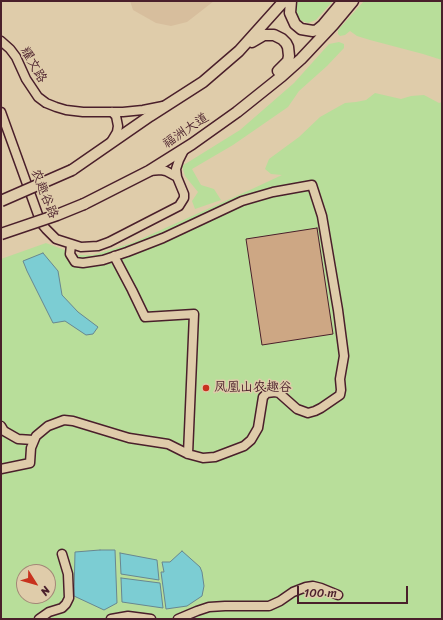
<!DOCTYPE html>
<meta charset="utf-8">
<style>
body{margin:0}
#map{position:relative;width:443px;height:620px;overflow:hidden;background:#dfccaa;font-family:Sriracha,sans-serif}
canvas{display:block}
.frame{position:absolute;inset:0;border:2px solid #4a1f2b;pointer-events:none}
.north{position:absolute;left:16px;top:564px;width:40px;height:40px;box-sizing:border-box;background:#dfccaa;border:1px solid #a38777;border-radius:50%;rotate:127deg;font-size:11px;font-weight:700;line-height:16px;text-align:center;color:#4a1f2b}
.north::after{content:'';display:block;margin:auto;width:14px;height:18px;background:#c8321e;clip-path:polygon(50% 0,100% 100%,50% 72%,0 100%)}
.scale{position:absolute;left:297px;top:586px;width:111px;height:18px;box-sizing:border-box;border:2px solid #4a1f2b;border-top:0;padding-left:5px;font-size:12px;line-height:14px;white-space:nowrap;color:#4a1f2b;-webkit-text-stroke:3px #dfccaa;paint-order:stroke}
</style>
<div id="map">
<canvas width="443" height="620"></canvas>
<div class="frame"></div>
<div class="north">N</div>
<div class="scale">100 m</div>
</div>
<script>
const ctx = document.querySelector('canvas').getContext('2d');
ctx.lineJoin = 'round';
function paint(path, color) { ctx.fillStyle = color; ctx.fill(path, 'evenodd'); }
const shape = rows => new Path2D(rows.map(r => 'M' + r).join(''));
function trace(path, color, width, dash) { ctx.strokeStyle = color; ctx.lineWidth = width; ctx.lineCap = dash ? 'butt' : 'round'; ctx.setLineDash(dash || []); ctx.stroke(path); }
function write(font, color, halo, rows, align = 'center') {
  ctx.font = font + ' Sriracha,"LXGW WenKai TC",sans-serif'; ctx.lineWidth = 3; ctx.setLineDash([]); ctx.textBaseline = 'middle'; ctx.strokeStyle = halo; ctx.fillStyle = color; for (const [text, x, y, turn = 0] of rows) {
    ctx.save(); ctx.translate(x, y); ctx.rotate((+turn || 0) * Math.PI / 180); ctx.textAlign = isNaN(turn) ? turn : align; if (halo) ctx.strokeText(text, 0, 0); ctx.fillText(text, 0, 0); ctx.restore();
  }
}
paint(shape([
 [130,1,214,1,187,22,171,26,156,23,133,10]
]), '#d7be9d');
paint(shape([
 [297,1,333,1,316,20,308,23,302,21,296,16,294,9],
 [364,1,442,1,442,60,423,54,370,40,357,36,350,31,345,35,340,36,338,34,338,30],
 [339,42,344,44,344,48,327,66,299,91,288,107,233,145,192,169,201,185,214,189,221,200,195,209,192,201,198,192,185,176,182,166,240,130,294,83,329,44],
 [375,93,401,99,411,96,424,95,439,103,442,102,442,619,1,619,1,259,46,243,78,255,93,255,132,243,252,189,282,175,271,174,265,169,269,159,299,137,320,117,345,103,356,102,366,100],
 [24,572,48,572,48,596,24,596]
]), '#b8de9a');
const water = shape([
 [43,253,58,271,62,295,78,312,98,327,93,334,86,335,65,321,53,323,27,271,23,261,43,253],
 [100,550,115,550,117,603,104,610,74,596,75,552,100,550],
 [182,551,200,567,202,572,204,586,202,596,187,606,166,609,161,572,164,572,162,562,170,562,182,551],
 [120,553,157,560,159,580,121,574,120,553],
 [121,578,160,583,163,608,122,602,121,578]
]);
paint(water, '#7ccdd3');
trace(water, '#688790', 1);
const building = shape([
 [317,228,333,334,262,345,246,239,317,228]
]);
paint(building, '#cda784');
trace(building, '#4a1f2b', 1);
const minor = shape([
 [1,41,10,49,16,57,26,79,38,97,46,103,56,107,66,110,83,112,123,112,143,110,163,106],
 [1,112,41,223,46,229,56,239,81,247,98,246,109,242,179,206,184,198,184,194,177,177,176,169,179,160,185,148],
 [111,142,117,132,118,126,116,116,112,112],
 [149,171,161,170,166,171,177,177],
 [114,256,132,290,145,317,194,314,188,454],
 [1,426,4,431,18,439,33,440],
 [1,469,30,463,31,448,36,436,48,426,64,420,73,421,129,438,168,444,188,454,203,458,215,457,244,446,251,440,258,428,263,397,267,393,275,392,279,393,297,409,308,413,315,411,321,408,340,395,341,390,340,379,344,356,338,310,322,216,312,185,273,192,242,201,163,238,127,252,103,260,83,263,75,262,70,254,71,245],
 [39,619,49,612,62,608,66,604,69,598,68,574,62,554],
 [111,619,128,616,151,619],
 [178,619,197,611,209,607,225,606,269,606,280,601,293,592,306,587,313,586,321,588,338,595]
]);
const major = shape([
 [291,1,290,13,295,24,301,29,313,31,317,30,323,25,343,1],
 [252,42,264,35,274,35,282,39,286,43,288,47,289,56,288,61,278,71],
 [72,170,150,116,203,82,239,51,284,1],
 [84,204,149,171,192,144,237,112,282,76,301,59,333,25,353,1]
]);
trace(minor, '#4a1f2b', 11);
trace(major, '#4a1f2b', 13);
trace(minor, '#dfccaa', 8);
trace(major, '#dfccaa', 10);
const majorBridge = shape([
 [1,201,72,170],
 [1,234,57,215,84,204]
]);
trace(majorBridge, '#4a1f2b', 13, []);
trace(majorBridge, '#dfccaa', 10);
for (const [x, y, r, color] of [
 [206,388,4,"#c8321e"]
]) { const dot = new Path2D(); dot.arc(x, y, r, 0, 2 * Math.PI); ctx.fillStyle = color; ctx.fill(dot); trace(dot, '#dfccaa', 1.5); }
write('13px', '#4a1f2b', '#dfccaa', [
 ["耀文路",33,65,60],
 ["福洲大道",186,131,-34],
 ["农趣谷路",44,194,68]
]);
write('13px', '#4a1f2b', '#dfccaa', [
 ["凤凰山农趣谷",214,388]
], 'left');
</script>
